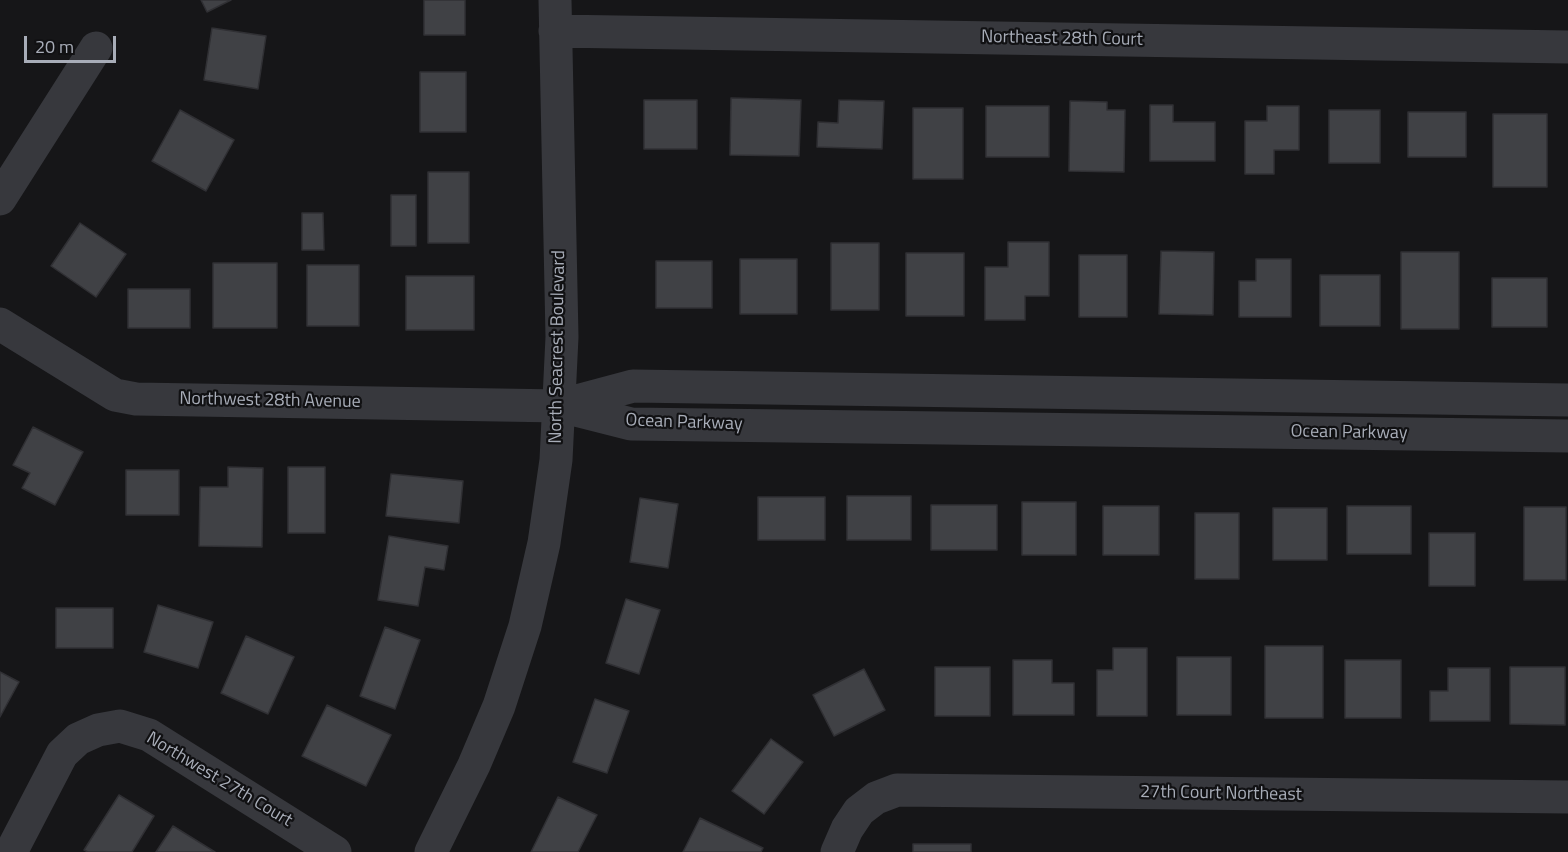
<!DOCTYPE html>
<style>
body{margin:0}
#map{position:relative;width:1568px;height:852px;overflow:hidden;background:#161618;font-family:"Titillium Web",sans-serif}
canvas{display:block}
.scale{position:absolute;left:24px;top:36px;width:92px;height:27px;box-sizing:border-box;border:3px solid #a8adb8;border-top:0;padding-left:8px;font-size:18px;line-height:21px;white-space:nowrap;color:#a8adb8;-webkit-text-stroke:4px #111113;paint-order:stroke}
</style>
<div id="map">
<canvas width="1568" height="852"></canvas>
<div class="scale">20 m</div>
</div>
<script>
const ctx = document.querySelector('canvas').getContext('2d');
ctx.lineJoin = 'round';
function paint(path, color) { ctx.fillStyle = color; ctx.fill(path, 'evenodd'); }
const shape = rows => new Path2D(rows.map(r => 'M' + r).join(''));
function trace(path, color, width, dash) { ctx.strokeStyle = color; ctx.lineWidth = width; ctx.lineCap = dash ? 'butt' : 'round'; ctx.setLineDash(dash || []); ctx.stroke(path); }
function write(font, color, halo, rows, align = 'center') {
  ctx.font = font + ' "Titillium Web",sans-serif'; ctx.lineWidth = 4.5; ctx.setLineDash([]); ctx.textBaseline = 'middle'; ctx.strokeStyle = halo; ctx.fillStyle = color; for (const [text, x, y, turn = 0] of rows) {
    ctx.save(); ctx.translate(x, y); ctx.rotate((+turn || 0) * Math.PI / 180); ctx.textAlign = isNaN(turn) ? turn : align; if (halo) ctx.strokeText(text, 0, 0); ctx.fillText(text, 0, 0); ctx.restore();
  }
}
const building = shape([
 [201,0,231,0,207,12,201,0],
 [424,0,465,0,465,35,424,35,424,0],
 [212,28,266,36,258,89,204,80,212,28],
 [420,72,466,72,466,132,420,132,420,72],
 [731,98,801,100,799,156,730,155,731,98],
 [644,100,697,100,697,149,644,149,644,100],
 [839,100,884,101,882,149,817,147,818,122,838,123,839,100],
 [1070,101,1107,102,1107,110,1125,110,1124,172,1069,171,1070,101],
 [1150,105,1173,105,1173,122,1215,122,1215,161,1150,161,1150,105],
 [986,106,1049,106,1049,157,986,157,986,106],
 [1267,106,1299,106,1299,150,1274,150,1274,174,1245,174,1245,121,1267,121,1267,106],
 [913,108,963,108,963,179,913,179,913,108],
 [180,110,234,140,206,191,152,161,180,110],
 [1329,110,1380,110,1380,163,1329,163,1329,110],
 [1408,112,1466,112,1466,157,1408,157,1408,112],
 [1493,114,1547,114,1547,187,1493,187,1493,114],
 [428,172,469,172,469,243,428,243,428,172],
 [391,195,416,195,416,246,391,246,391,195],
 [302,213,323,213,324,250,302,250,302,213],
 [80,223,126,254,96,297,51,266,80,223],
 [1008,242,1049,242,1049,296,1025,296,1025,320,985,320,985,267,1008,267,1008,242],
 [831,243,879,243,879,310,831,310,831,243],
 [1161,251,1214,252,1213,315,1159,314,1161,251],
 [1401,252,1459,252,1459,329,1401,329,1401,252],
 [906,253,964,253,964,316,906,316,906,253],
 [1079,255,1127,255,1127,317,1079,317,1079,255],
 [740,259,797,259,797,314,740,314,740,259],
 [1256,259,1291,259,1291,317,1239,317,1239,281,1256,281,1256,259],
 [656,261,712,261,712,308,656,308,656,261],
 [213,263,277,263,277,328,213,328,213,263],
 [307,265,359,265,359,326,307,326,307,265],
 [1320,275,1380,275,1380,326,1320,326,1320,275],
 [406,276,474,276,474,330,406,330,406,276],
 [1492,278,1547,278,1547,327,1492,327,1492,278],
 [128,289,190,289,190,328,128,328,128,289],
 [33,427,83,452,55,505,22,488,30,473,13,465,33,427],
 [228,467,263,468,262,547,199,546,200,487,228,487,228,467],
 [288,467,325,467,325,533,288,533,288,467],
 [126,470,179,470,179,515,126,515,126,470],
 [391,474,463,481,459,523,386,516,391,474],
 [847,496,911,496,911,540,847,540,847,496],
 [758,497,825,497,825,540,758,540,758,497],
 [640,498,678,504,668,568,630,562,640,498],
 [1022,502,1076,502,1076,555,1022,555,1022,502],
 [931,505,997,505,997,550,931,550,931,505],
 [1103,506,1159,506,1159,555,1103,555,1103,506],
 [1347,506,1411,506,1411,554,1347,554,1347,506],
 [1524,507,1566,507,1566,580,1524,580,1524,507],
 [1273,508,1327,508,1327,560,1273,560,1273,508],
 [1195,513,1239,513,1239,579,1195,579,1195,513],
 [1429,533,1475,533,1475,586,1429,586,1429,533],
 [389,536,448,546,444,570,425,567,418,606,378,600,389,536],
 [626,599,660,610,639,674,606,663,626,599],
 [158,605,213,622,198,668,144,652,158,605],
 [56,608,113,608,113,648,56,648,56,608],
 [385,627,420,640,395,709,360,696,385,627],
 [246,636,294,657,268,714,221,693,246,636],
 [1265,646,1323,646,1323,718,1265,718,1265,646],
 [1113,648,1147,648,1147,716,1097,716,1097,670,1113,670,1113,648],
 [1177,657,1231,657,1231,715,1177,715,1177,657],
 [1013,660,1052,660,1052,683,1074,683,1074,715,1013,715,1013,660],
 [1345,660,1401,660,1401,718,1345,718,1345,660],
 [935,667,990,667,990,716,935,716,935,667],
 [1510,667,1565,667,1565,725,1510,724,1510,667],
 [1448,668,1490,668,1490,721,1430,721,1430,691,1448,691,1448,668],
 [864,669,885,710,834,736,813,695,864,669],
 [0,672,19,682,0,717,0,672],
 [595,699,629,711,607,773,573,762,595,699],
 [327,705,391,735,366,786,302,756,327,705],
 [771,739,803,762,764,814,732,791,771,739],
 [119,795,154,816,132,852,88,852,84,850,119,795],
 [558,797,597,815,578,852,531,852,558,797],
 [700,818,763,848,761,852,683,852,700,818],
 [173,826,215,852,156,852,173,826],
 [913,844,971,844,971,852,913,852,913,844]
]);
paint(building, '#404145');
trace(building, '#303034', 1.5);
trace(shape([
 [555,31,1568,47],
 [0,199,96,48],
 [0,324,115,395,136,399,560,406,631,424,1568,436],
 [562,405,633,386,1568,400],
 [11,852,62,754,78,739,98,730,120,726,149,735,335,852],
 [431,852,474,765,499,706,525,626,544,543,556,460,562,337,555,0],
 [837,852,847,829,859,811,876,798,897,790,1568,797]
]), '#37383d', 33);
write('18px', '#a8adb8', '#111113', [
 ["Northeast 28th Court",1062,39,1],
 ["North Seacrest Boulevard",558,347,-89],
 ["Northwest 28th Avenue",270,401,1],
 ["Ocean Parkway",684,423,2],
 ["Ocean Parkway",1349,433,1],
 ["Northwest 27th Court",219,780,31],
 ["27th Court Northeast",1221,794,1]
]);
</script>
